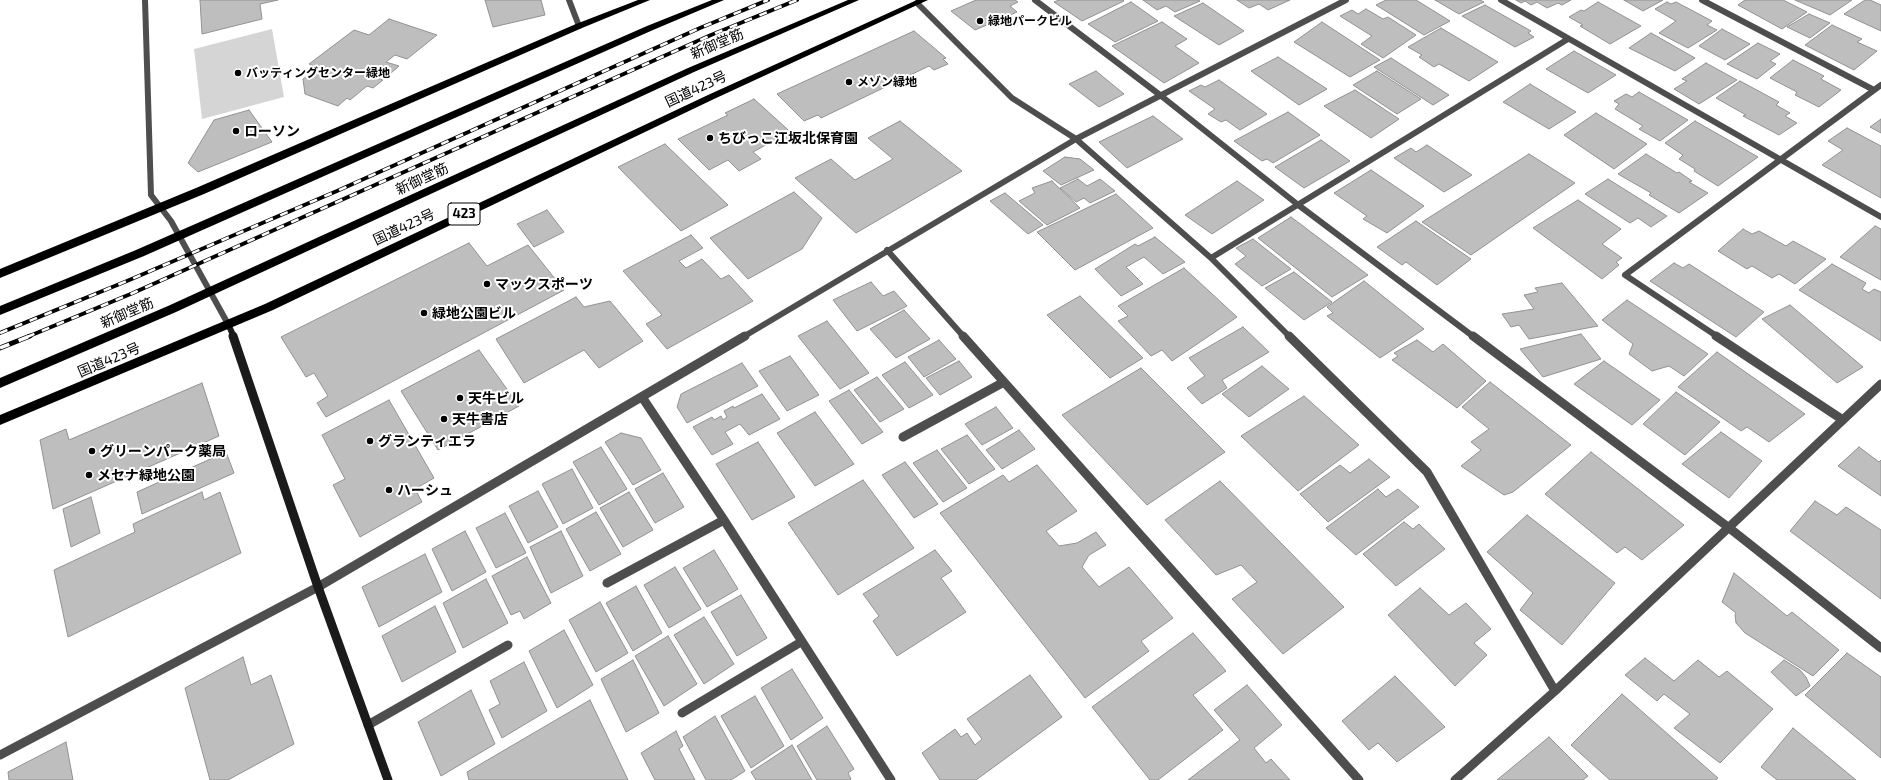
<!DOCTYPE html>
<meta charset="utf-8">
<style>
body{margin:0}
canvas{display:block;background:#fff}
</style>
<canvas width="1881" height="780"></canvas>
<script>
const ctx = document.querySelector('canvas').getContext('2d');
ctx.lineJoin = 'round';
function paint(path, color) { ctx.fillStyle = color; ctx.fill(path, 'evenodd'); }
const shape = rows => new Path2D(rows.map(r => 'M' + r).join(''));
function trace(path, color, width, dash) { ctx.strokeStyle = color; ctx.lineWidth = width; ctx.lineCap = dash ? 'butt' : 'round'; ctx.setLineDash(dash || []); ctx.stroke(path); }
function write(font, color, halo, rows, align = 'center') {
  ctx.font = font + ' "Exo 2","Noto Sans JP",sans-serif'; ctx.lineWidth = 4; ctx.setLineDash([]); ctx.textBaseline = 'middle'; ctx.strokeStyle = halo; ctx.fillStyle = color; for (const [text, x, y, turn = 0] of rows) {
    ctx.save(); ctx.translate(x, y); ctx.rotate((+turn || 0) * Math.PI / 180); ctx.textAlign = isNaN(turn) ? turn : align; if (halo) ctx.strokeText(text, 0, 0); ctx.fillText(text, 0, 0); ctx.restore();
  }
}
paint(shape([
 [272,29,284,97,202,119,194,49]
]), '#d5d5d5');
const building = shape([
 [200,0,278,0,260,4,262,19,202,34,200,0],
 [485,0,541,0,545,15,493,27,485,0],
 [976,0,1015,0,1018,2,1010,6,1017,12,975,30,951,11,976,0],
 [1059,0,1123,0,1124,1,1082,21,1054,2,1059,0],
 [1143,0,1198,0,1200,1,1175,12,1166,6,1157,10,1143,0],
 [1237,0,1290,0,1268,10,1259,4,1249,8,1237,0],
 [1386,0,1416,0,1450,21,1424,35,1376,5,1386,0],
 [1435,0,1480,0,1484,2,1459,14,1435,0],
 [1516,0,1571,0,1562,5,1558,3,1547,8,1537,2,1531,5,1525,1,1521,3,1516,0],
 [1624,0,1663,0,1643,11,1624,0],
 [1745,0,1783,0,1807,12,1782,29,1738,5,1745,0],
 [1795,0,1852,0,1830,15,1795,0],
 [1865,0,1870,0,1881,5,1881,31,1844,14,1865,0],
 [1131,2,1158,21,1115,42,1088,24,1131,2],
 [1598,2,1641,26,1610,44,1580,26,1583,25,1569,17,1581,10,1584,11,1598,2],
 [1667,2,1671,4,1676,2,1712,21,1707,25,1717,30,1688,48,1659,33,1676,21,1655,9,1667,2],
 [1203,3,1244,31,1219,45,1174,16,1203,3],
 [1485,5,1531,31,1528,33,1534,37,1515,47,1462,16,1485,5],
 [1366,9,1383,19,1388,17,1416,35,1383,58,1361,44,1372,36,1340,16,1352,10,1358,14,1366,9],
 [1809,14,1830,23,1810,38,1787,27,1809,14],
 [389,19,437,35,407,59,395,55,386,62,399,66,391,73,378,69,370,76,383,80,373,88,367,86,350,100,347,98,338,106,305,94,303,79,318,68,309,64,354,30,369,35,389,19],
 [1162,22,1187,39,1175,46,1199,63,1164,83,1112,46,1162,22],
 [1322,22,1380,60,1350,77,1294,42,1322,22],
 [1832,25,1862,39,1857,42,1877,51,1854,70,1805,45,1832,25],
 [1441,28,1498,62,1469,81,1439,64,1434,67,1419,57,1422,55,1408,47,1441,28],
 [1722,29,1750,44,1725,60,1699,46,1722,29],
 [914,31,946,58,943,59,948,64,934,70,929,66,821,118,818,115,804,121,777,94,914,31],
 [1651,33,1695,58,1675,71,1629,48,1651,33],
 [1758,43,1780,54,1770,61,1776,64,1757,79,1727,64,1758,43],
 [1574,51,1616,75,1588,93,1546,69,1574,51],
 [1278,57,1327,89,1299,105,1251,71,1278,57],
 [1391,58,1449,95,1433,105,1374,67,1391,58],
 [1793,60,1824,76,1821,79,1841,90,1819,107,1795,95,1797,92,1770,78,1793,60],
 [1706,63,1737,80,1699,104,1674,89,1687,81,1682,79,1706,63],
 [1096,71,1124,94,1099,107,1069,84,1096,71],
 [1377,71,1421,99,1397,114,1353,85,1377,71],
 [1219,80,1267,114,1240,130,1226,120,1221,122,1208,114,1215,109,1189,91,1201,85,1205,87,1219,80],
 [1740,81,1779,102,1776,105,1790,113,1785,116,1797,123,1779,135,1743,116,1746,115,1716,98,1740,81],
 [1530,84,1576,112,1549,129,1503,102,1530,84],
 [1355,90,1399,119,1371,138,1324,106,1355,90],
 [1639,92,1688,120,1660,141,1639,129,1643,126,1615,109,1619,104,1614,101,1626,94,1632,97,1639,92],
 [754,99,796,137,778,146,773,141,753,152,761,159,739,171,728,160,709,170,678,139,728,115,725,113,754,99],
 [249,110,272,142,198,172,188,163,214,120,249,110],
 [1288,112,1320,135,1273,163,1267,159,1262,161,1234,141,1288,112],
 [1596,113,1647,144,1614,169,1564,135,1596,113],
 [1153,116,1183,139,1127,168,1099,142,1153,116],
 [1881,119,1881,133,1870,127,1881,119],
 [900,121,962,171,856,233,795,178,831,159,855,180,893,159,868,138,900,121],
 [1695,121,1758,157,1718,186,1694,171,1695,169,1679,159,1683,155,1665,143,1695,121],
 [1847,128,1881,146,1881,198,1822,165,1843,150,1828,141,1847,128],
 [1321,140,1350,161,1304,188,1275,167,1321,140],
 [665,144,728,205,681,231,618,167,665,144],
 [1427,145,1472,175,1444,192,1394,158,1411,148,1416,152,1427,145],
 [1529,154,1575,183,1471,255,1422,222,1529,154],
 [1646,154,1677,173,1679,172,1692,181,1689,182,1708,193,1679,213,1649,195,1651,193,1618,174,1646,154],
 [1065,157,1080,159,1094,170,1061,185,1043,171,1065,157],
 [1371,170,1424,206,1387,233,1363,219,1367,216,1334,193,1371,170],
 [1078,179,1087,186,1100,179,1115,191,1090,203,1084,198,1076,202,1060,188,1078,179],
 [1608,179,1667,216,1651,227,1638,218,1630,223,1585,194,1608,179],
 [1052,181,1080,208,1047,225,1019,201,1035,193,1032,188,1052,181],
 [1237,181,1264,200,1212,234,1185,215,1237,181],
 [794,192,822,218,802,249,748,279,710,238,794,192],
 [1005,193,1043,225,1028,234,990,201,1005,193],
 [1116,194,1153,228,1075,270,1037,232,1116,194],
 [1578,200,1621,229,1602,244,1622,258,1616,262,1619,265,1602,279,1533,228,1578,200],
 [547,210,564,232,534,247,517,224,547,210],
 [1291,217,1368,275,1332,297,1258,238,1291,217],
 [1416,221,1471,259,1437,285,1406,262,1402,265,1377,247,1416,221],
 [1875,226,1881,229,1881,280,1840,257,1875,226],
 [1743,229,1752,234,1759,231,1786,246,1793,241,1826,259,1795,284,1779,274,1772,278,1752,266,1747,269,1718,251,1743,229],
 [691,235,703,248,679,261,686,268,702,259,721,279,729,275,753,301,667,349,646,324,662,315,623,271,691,235],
 [1155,237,1185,262,1163,274,1144,257,1126,267,1143,284,1121,296,1095,269,1135,244,1138,246,1155,237],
 [1253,239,1291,269,1262,286,1235,264,1246,256,1236,248,1253,239],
 [469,243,487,266,528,245,564,290,326,417,317,403,328,396,314,373,306,377,281,337,469,243],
 [1674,263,1683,268,1689,264,1764,312,1736,337,1650,281,1674,263],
 [1832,264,1866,283,1862,289,1869,293,1874,289,1881,292,1881,341,1799,290,1832,264],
 [1184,268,1237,317,1172,361,1162,350,1151,356,1118,321,1128,316,1118,306,1184,268],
 [1294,272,1332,302,1304,320,1265,288,1294,272],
 [1364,281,1424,329,1380,358,1327,316,1333,313,1327,307,1364,281],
 [871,282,883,296,894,291,907,306,857,331,833,300,871,282],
 [1562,283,1598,326,1529,339,1519,325,1511,327,1502,314,1534,309,1524,295,1538,292,1535,288,1562,283],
 [1080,296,1143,358,1110,378,1047,315,1080,296],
 [576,297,584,307,610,301,643,341,599,368,584,350,524,383,496,339,576,297],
 [1627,300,1708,354,1684,376,1669,366,1652,371,1629,354,1633,344,1602,320,1627,300],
 [1790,305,1863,367,1837,383,1762,319,1790,305],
 [904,310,930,339,896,358,870,329,904,310],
 [827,321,869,373,840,389,798,336,827,321],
 [1243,327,1269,352,1222,380,1227,388,1202,404,1187,388,1205,376,1189,358,1243,327],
 [1581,334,1601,359,1543,377,1520,349,1581,334],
 [939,340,956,359,924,377,908,357,939,340],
 [1417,340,1433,352,1443,344,1486,381,1457,408,1392,360,1398,356,1394,353,1417,340],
 [479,350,519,406,438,450,401,391,479,350],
 [1717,352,1805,414,1769,442,1747,427,1741,431,1678,387,1717,352],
 [790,356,819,395,787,411,759,371,790,356],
 [959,361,972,377,940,395,926,378,959,361],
 [1604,361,1660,400,1632,425,1574,384,1604,361],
 [905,362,933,395,909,408,882,375,905,362],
 [742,363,758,386,687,423,677,407,681,394,742,363],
 [1262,366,1289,389,1249,417,1222,394,1262,366],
 [1141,368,1225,452,1147,505,1062,415,1141,368],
 [877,377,904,409,880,422,854,390,877,377],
 [1490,382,1571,445,1513,492,1504,495,1461,466,1481,450,1471,442,1489,429,1462,407,1490,382],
 [202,383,219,436,53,509,40,440,66,429,69,440,202,383],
 [849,390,883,432,862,444,829,401,849,390],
 [1676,392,1720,422,1685,455,1643,424,1676,392],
 [762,394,780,419,749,435,740,424,725,432,733,444,712,455,693,427,712,417,714,420,721,416,723,420,727,417,724,411,733,406,734,408,762,394],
 [1304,396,1359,445,1298,491,1241,436,1304,396],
 [389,400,434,478,415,489,422,502,360,537,333,485,345,479,322,435,389,400],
 [996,407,1013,428,982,445,965,424,996,407],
 [815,412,854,464,815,486,777,433,815,412],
 [1019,430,1035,449,1002,469,986,450,1019,430],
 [1721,432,1762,461,1729,498,1682,464,1721,432],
 [621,433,641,438,661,470,633,485,605,442,621,433],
 [967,435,995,469,969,484,941,449,967,435],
 [758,442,795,497,752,520,716,464,758,442],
 [601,447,627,489,599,505,573,462,601,447],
 [1859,447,1879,462,1881,460,1881,496,1838,466,1859,447],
 [937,450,967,488,943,502,913,463,937,450],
 [226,452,234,473,142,514,137,492,226,452],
 [1591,452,1684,525,1642,560,1625,547,1617,553,1545,494,1591,452],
 [1369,459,1390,477,1328,522,1300,494,1340,465,1350,473,1369,459],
 [905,462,938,504,914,518,882,475,905,462],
 [1037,465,1077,511,1046,531,1059,546,1077,543,1096,532,1106,545,1089,555,1082,567,1099,587,1129,567,1173,618,1141,641,1149,651,1085,698,940,513,1003,475,1009,482,1037,465],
 [572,469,593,508,563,524,542,484,572,469],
 [663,473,684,507,655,523,635,489,663,473],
 [863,480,914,548,838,595,788,523,863,480],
 [1220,481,1344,607,1283,654,1232,599,1257,582,1241,565,1216,575,1165,520,1220,481],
 [1378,489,1386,497,1398,489,1419,507,1356,555,1326,528,1378,489],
 [538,491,558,527,528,543,509,506,538,491],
 [202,492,204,500,220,492,241,553,68,637,54,570,135,532,133,524,202,492],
 [629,492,653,530,623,547,600,508,629,492],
 [91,497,100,533,71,547,63,509,91,497],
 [1815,501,1837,515,1846,507,1881,530,1881,599,1790,531,1815,501],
 [596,512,621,554,590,571,566,529,596,512],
 [505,513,526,553,496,568,476,528,505,513],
 [1527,515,1615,583,1562,645,1520,610,1533,593,1487,552,1527,515],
 [1404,522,1413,529,1419,524,1445,549,1396,586,1363,554,1404,522],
 [465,531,486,572,452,591,432,549,465,531],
 [561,531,583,576,551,593,530,547,561,531],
 [714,550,738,589,707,607,683,568,714,550],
 [935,550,952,571,941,578,966,612,897,656,873,621,879,616,863,594,935,550],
 [425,554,442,592,379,627,362,587,425,554],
 [527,557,551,603,524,619,520,611,511,615,492,576,527,557],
 [675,567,701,609,669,628,644,585,675,567],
 [1734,573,1787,616,1792,612,1839,650,1813,676,1745,633,1736,623,1735,615,1736,613,1722,602,1734,573],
 [486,579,508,623,463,648,443,603,486,579],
 [636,586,662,633,633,651,606,603,636,586],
 [1420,588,1449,615,1466,603,1491,629,1474,643,1487,655,1455,686,1388,615,1420,588],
 [741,595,767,638,737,656,711,612,741,595],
 [600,602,628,653,596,672,569,620,600,602],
 [435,606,456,652,402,682,382,636,435,606],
 [704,617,734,664,704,684,674,635,704,617],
 [564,630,593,685,557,708,529,651,564,630],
 [1193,633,1226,671,1193,695,1223,730,1158,780,1150,780,1092,707,1193,633],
 [668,636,697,684,664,706,635,656,668,636],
 [1847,653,1881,677,1881,758,1805,695,1847,653],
 [243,657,251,685,271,675,294,744,228,780,210,780,185,688,243,657],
 [1645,658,1674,681,1698,660,1719,677,1727,671,1773,709,1720,763,1674,728,1690,714,1664,694,1657,701,1625,675,1645,658],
 [633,660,659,713,626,732,601,679,633,660],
 [1784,660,1800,670,1806,677,1810,686,1796,696,1771,672,1784,660],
 [524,662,547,711,502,738,489,710,500,704,490,681,524,662],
 [792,669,823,718,791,740,761,688,792,669],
 [1030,675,1062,717,976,780,940,780,922,753,955,729,961,737,967,733,975,745,982,739,967,719,1030,675],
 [1395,676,1445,727,1397,762,1378,743,1369,750,1342,721,1395,676],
 [1247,685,1282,725,1254,748,1266,763,1271,759,1290,780,1188,780,1240,740,1214,710,1247,685],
 [471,690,495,744,441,776,418,722,471,690],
 [1622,694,1718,778,1716,780,1610,780,1571,745,1622,694],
 [755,696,784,746,751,768,721,716,755,696],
 [590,700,628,780,469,780,467,772,590,700],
 [715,716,745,771,731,780,706,780,683,737,715,716],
 [827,726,854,769,848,773,851,779,850,780,817,780,797,746,827,726],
 [1793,728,1856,780,1777,780,1761,767,1793,728],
 [676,731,683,746,679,749,695,780,655,780,641,753,676,731],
 [1549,737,1588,776,1583,780,1497,780,1549,737],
 [66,742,73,780,9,780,8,772,66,742],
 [792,745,812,780,756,780,751,772,792,745]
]);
paint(building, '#bebebe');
trace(building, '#929292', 1);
trace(shape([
 [145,0,151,195,171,221,228,324],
 [569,0,579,26],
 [1035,0,1160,95,1297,204,1474,337],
 [1501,0,1881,217],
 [1702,0,1874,90],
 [917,3,1012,98,1076,139,1211,258,1290,337],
 [887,250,964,337],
 [1211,258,1568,39],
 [743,337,1076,139,1346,0],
 [1718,337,1625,275,1881,85]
]), '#4e4e4e', 6);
trace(shape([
 [963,336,1359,780],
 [1289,336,1427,472,1555,691],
 [1473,336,1728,527,1881,648],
 [1716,336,1843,420],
 [642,397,724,520,891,780],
 [903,437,1004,382],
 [607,583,724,520],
 [682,713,801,642],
 [368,725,508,645],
 [0,755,318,587,745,336],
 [1455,780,1555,691,1881,384]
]), '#4e4e4e', 9);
trace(shape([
 [228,324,234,337]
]), '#1b1b1b', 6);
trace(shape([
 [233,336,318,587,388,780]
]), '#1b1b1b', 9);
paint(shape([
 [638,0,650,0,582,28,204,194,0,278,0,269,196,188,576,24,638,0],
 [712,0,724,0,653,30,144,256,0,315,0,306,136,250,647,26,712,0],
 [848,0,859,0,694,72,176,312,0,388,0,378,168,306,688,68,848,0],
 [917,0,928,0,714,99,273,310,0,425,0,415,265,304,708,95,917,0]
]), '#000');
const railFar1 = shape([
 [0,333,127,281,337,191,700,28,768,0],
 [27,337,133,293,711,35,797,0]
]);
const rail = shape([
 [0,348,30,336]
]);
trace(railFar1, '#000', 4);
trace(rail, '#000', 5);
trace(railFar1, '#fff', 2.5, [8]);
trace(rail, '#fff', 3.5, [10]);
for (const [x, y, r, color] of [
 [980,21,4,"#000"],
 [238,73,4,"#000"],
 [849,82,4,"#000"],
 [236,131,4,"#000"],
 [710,138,4,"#000"],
 [487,284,4,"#000"],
 [424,313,4,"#000"],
 [460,398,4,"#000"],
 [444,419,4,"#000"],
 [370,441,4,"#000"],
 [92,451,4,"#000"],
 [89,475,4,"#000"],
 [389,490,4,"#000"]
]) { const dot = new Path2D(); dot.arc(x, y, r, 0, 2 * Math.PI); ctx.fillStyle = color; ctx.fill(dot); trace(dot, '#fff', 1.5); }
write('bold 12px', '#000', '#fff', [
 ["緑地パークビル",988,21],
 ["バッティングセンター緑地",246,73],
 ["メゾン緑地",857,82]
], 'left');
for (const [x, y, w] of [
 [464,214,32]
]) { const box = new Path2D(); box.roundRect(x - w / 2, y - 11, w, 22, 3); ctx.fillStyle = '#fff'; ctx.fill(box); trace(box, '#000', 1); }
write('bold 13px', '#000', null, [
 ["423",464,214]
]);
write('14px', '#000', '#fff', [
 ["新御堂筋",717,44,-23],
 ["国道423号",696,89,-25],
 ["新御堂筋",422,179,-25],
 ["国道423号",404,227,-25],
 ["新御堂筋",127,313,-23],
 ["国道423号",109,360,-23]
]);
write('bold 14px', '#000', '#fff', [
 ["ローソン",244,131],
 ["ちびっこ江坂北保育園",718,138],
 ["マックスポーツ",495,284],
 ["緑地公園ビル",432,313],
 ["天牛ビル",468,398],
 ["天牛書店",452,419],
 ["グランティエラ",378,441],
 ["グリーンパーク薬局",100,451],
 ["メセナ緑地公園",97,475],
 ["ハーシュ",397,490]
], 'left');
</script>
